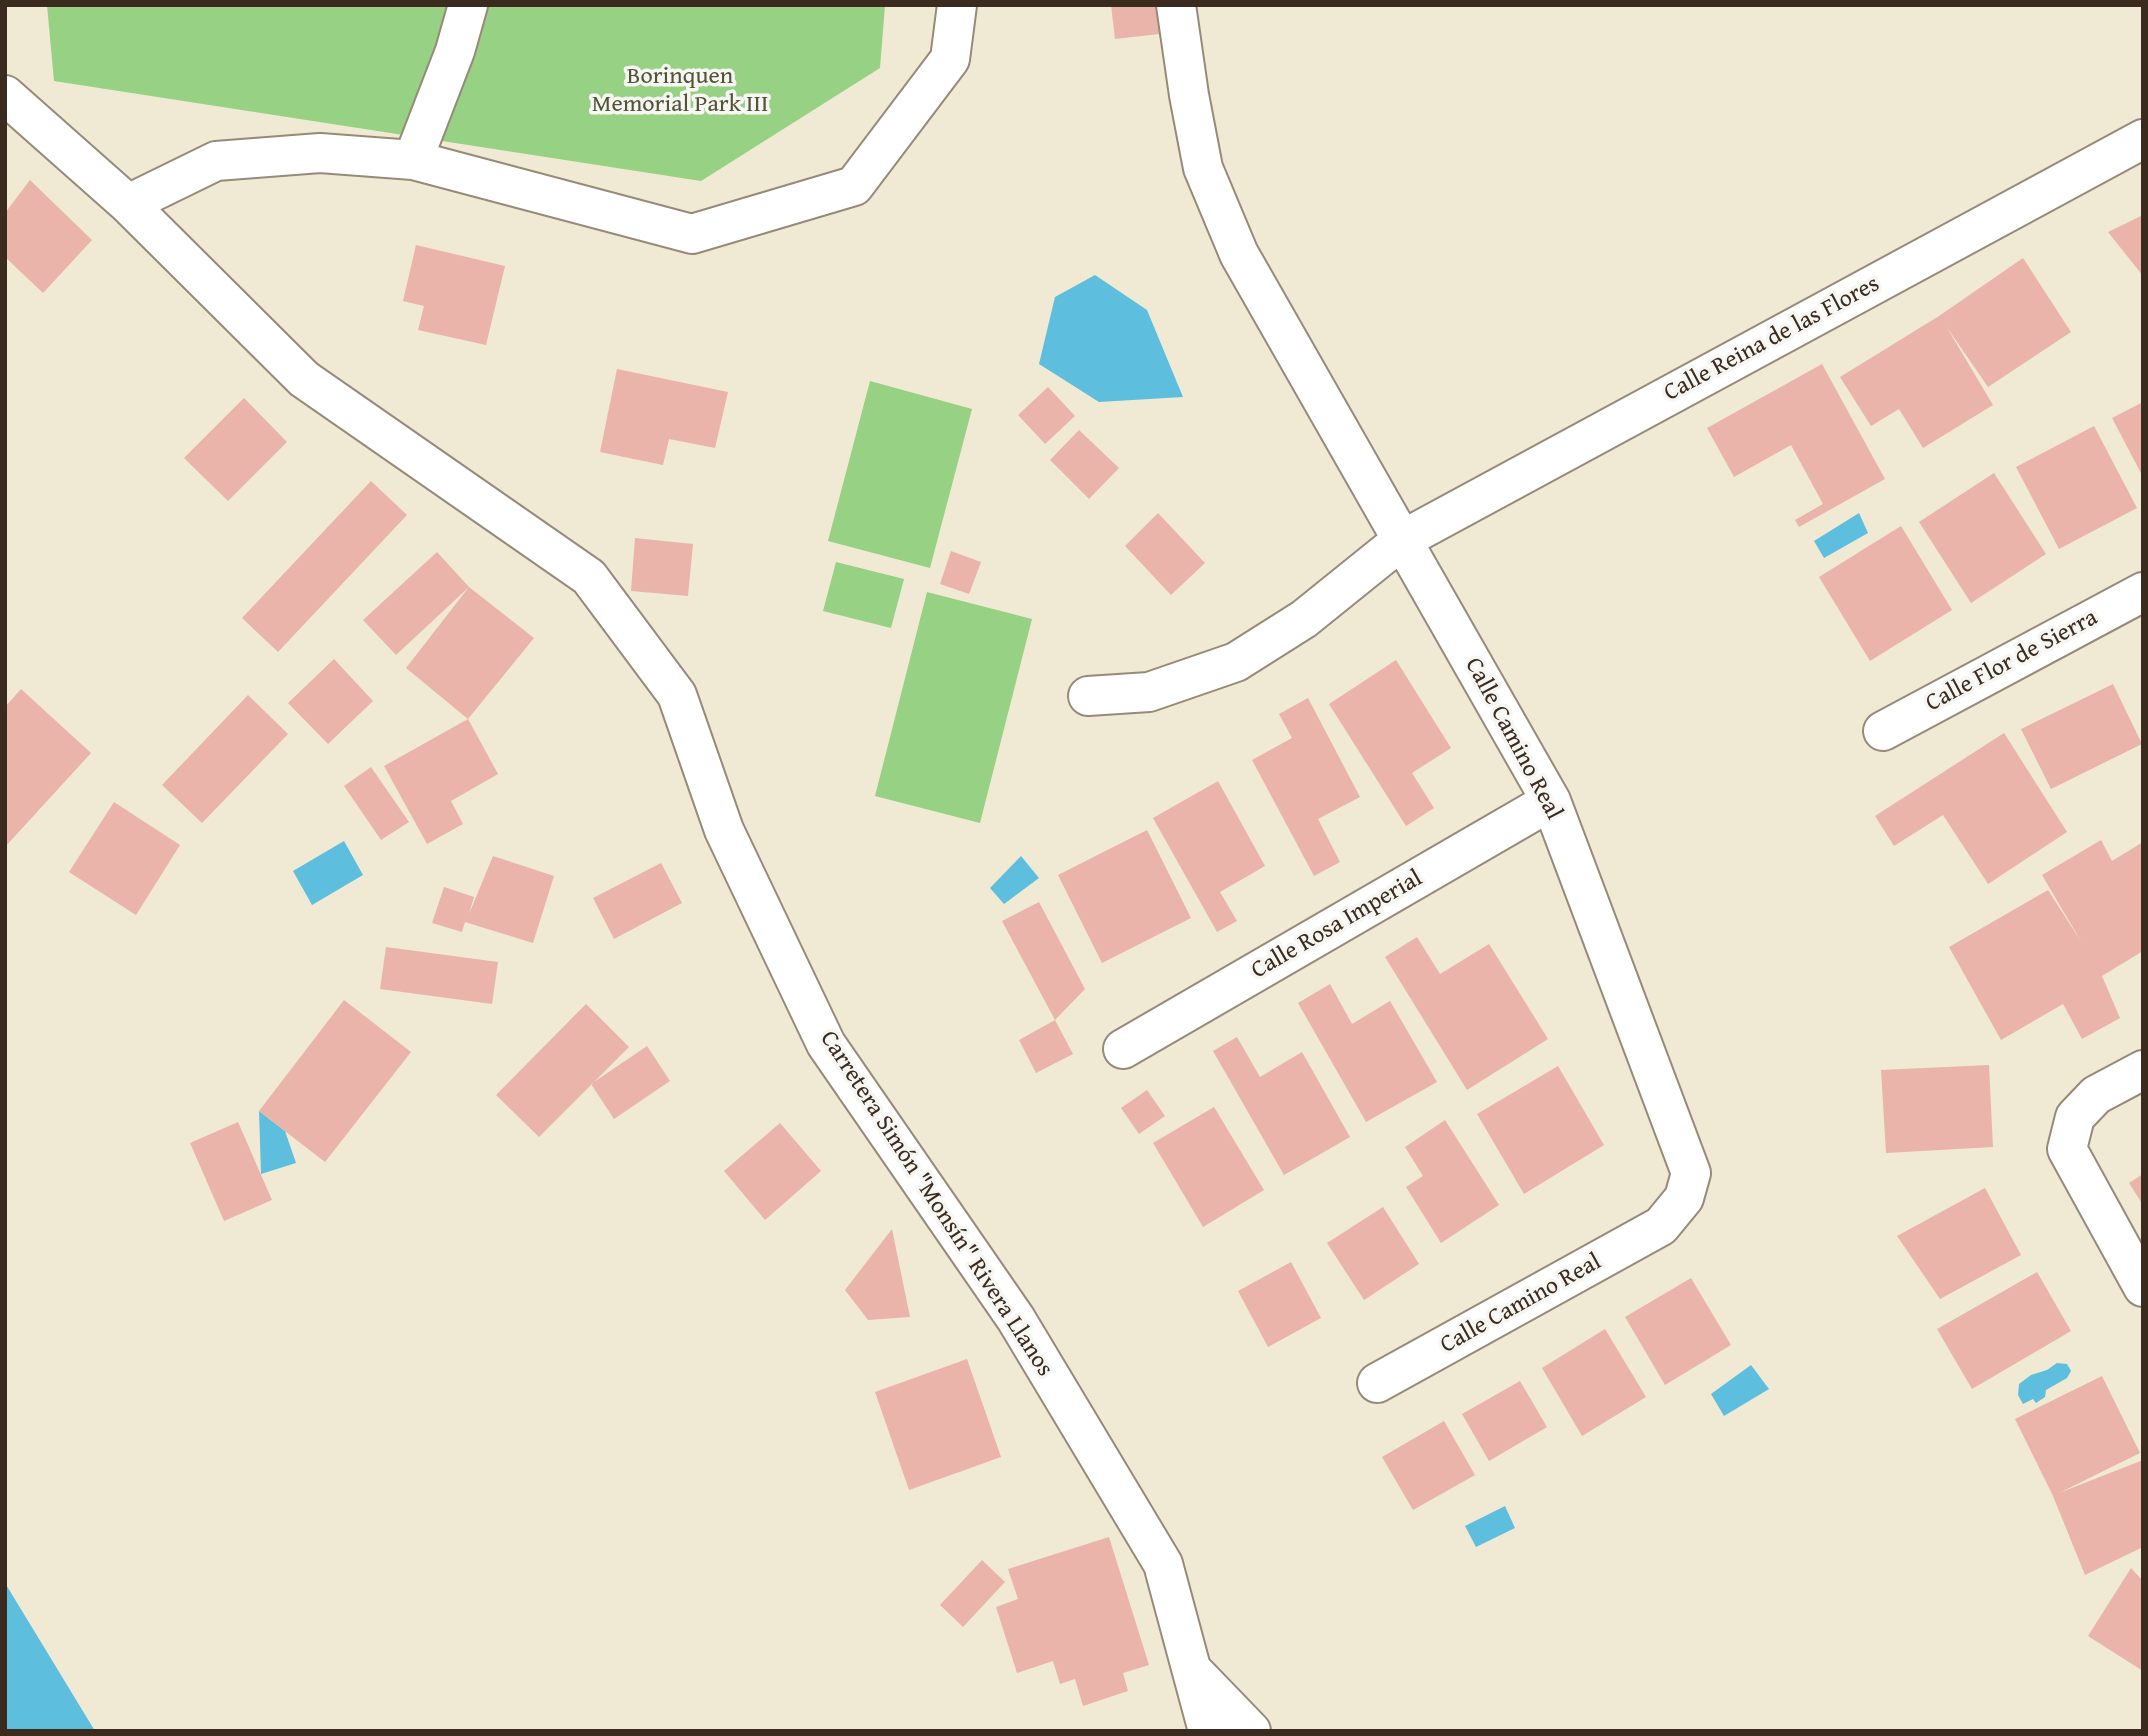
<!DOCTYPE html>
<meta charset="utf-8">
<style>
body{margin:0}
#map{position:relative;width:2148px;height:1736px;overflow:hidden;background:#f0e9d4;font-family:"Gentium Book Plus",serif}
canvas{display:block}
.frame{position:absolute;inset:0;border:7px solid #3b2a1e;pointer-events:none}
</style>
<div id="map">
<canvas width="2148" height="1736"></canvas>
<div class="frame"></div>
</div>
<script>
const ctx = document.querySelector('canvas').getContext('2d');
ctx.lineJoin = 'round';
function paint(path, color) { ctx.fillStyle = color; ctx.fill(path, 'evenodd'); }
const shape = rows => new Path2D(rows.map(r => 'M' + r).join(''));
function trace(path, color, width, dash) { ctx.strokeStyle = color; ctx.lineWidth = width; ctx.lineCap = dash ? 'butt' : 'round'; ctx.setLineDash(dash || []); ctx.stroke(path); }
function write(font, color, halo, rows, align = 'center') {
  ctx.font = font + ' "Gentium Book Plus",serif'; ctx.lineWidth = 7; ctx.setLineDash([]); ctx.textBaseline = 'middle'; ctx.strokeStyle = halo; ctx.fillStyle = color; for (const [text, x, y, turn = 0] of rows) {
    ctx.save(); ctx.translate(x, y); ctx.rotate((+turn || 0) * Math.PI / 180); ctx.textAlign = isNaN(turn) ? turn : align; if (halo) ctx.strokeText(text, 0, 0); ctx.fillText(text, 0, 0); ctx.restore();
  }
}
paint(shape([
 [47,5,885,5,880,68,701,181,54,81],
 [870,381,972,409,930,568,828,541],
 [836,562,904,579,891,628,823,611],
 [927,592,1032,619,980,823,875,796]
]), '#97d184');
paint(shape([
 [1095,275,1147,310,1183,397,1099,402,1039,364,1055,297],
 [1859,513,1868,533,1824,558,1814,541],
 [344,841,363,875,312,905,293,871],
 [1021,856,1039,878,1004,904,990,888],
 [259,1111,285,1131,296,1163,261,1174],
 [2057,1363,2067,1364,2071,1371,2067,1378,2046,1390,2045,1397,2036,1403,2033,1399,2023,1404,2018,1395,2019,1384,2031,1375,2047,1370],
 [1751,1365,1769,1389,1724,1416,1711,1394],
 [1505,1506,1515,1528,1476,1547,1465,1526],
 [5,1583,95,1731,5,1731]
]), '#5ebedd');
paint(shape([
 [1111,5,1157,5,1160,34,1115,39],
 [30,180,92,240,43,293,5,257,5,213],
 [2143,215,2143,276,2108,232],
 [416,245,505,266,486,345,418,330,424,306,403,301],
 [2023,258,2071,332,1988,387,1946,326,1993,405,1923,448,1899,409,1871,426,1840,377,1939,316],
 [1822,364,1885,479,1799,527,1795,520,1823,504,1791,445,1734,477,1707,428],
 [617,369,728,392,715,448,669,439,663,465,600,452],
 [1048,387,1075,416,1045,444,1018,415],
 [244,398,287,442,228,501,184,458],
 [2143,402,2143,477,2112,418],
 [2094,426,2137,508,2059,549,2016,467],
 [1079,430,1119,468,1089,499,1050,460],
 [1994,473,2046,554,1971,603,1919,522],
 [371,481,407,515,278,652,242,618],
 [1158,513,1205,563,1171,595,1125,546],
 [1901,526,1952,610,1870,661,1819,577],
 [635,538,693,544,688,596,631,591],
 [951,551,981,562,969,594,940,584],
 [437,552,469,587,396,655,363,620],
 [469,587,534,638,468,719,406,668],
 [334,659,373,701,328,744,288,703],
 [1396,660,1451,748,1412,773,1434,808,1406,826,1329,704],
 [2113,684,2142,744,2051,789,2021,729],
 [21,689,91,753,5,847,5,707],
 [248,695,288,734,202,823,162,785],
 [1308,698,1360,797,1318,819,1340,862,1314,876,1252,760,1292,738,1279,714],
 [468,719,498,774,451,801,463,824,427,844,384,766],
 [2004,733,2067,832,1988,884,1943,815,1894,846,1875,816],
 [371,767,409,822,381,840,344,786],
 [1218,781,1265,866,1220,892,1237,921,1217,932,1153,818],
 [114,802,180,845,136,915,69,872],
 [1147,830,1191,918,1102,963,1058,875],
 [2101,840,2112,861,2143,842,2143,951,2102,976,2120,1018,2082,1039,2063,1004,2001,1040,1949,947,2048,890,2082,943,2042,875],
 [493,856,554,876,533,943,465,922,462,932,432,923,444,887,474,897,469,914],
 [661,863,682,903,614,939,593,898],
 [1039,902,1085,989,1055,1020,1002,921],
 [1417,937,1440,974,1489,944,1548,1039,1467,1090,1385,957],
 [386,947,498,962,492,1004,380,989],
 [1330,984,1352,1024,1390,1001,1437,1082,1366,1122,1298,1003],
 [344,1000,411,1052,325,1162,259,1111],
 [586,1004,629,1047,539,1137,496,1095],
 [1055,1020,1073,1054,1036,1073,1019,1040],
 [1237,1037,1260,1077,1302,1052,1350,1137,1284,1175,1213,1051],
 [647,1046,670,1081,614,1119,591,1084],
 [1989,1065,1993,1147,1886,1153,1881,1070],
 [1558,1066,1604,1145,1524,1194,1477,1114],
 [1147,1090,1165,1116,1139,1134,1121,1108],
 [1214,1107,1264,1190,1203,1227,1153,1143],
 [1445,1120,1499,1205,1441,1243,1406,1187,1423,1176,1405,1147],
 [238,1122,272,1200,224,1221,190,1143],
 [780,1123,821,1171,765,1220,724,1171],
 [2143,1174,2143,1205,2129,1183],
 [1985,1188,2021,1255,1940,1299,1897,1236],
 [1383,1207,1419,1264,1364,1300,1327,1243],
 [892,1229,910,1317,868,1320,845,1290],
 [1291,1262,1321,1318,1268,1347,1238,1291],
 [2037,1272,2071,1331,1972,1389,1937,1329],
 [1691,1278,1731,1345,1665,1385,1625,1317],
 [1605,1329,1646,1397,1582,1436,1542,1368],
 [967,1359,1001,1457,909,1490,875,1392],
 [2102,1376,2140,1453,2059,1493,2143,1460,2143,1547,2085,1575,2053,1496,2015,1419],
 [1520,1381,1547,1427,1489,1461,1462,1414],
 [1444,1421,1475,1475,1413,1510,1382,1457],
 [1109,1537,1149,1665,1123,1673,1128,1691,1083,1706,1075,1679,1060,1684,1053,1661,1017,1673,996,1607,1018,1599,1008,1569],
 [982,1560,1005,1582,963,1627,940,1605],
 [2131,1568,2143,1581,2143,1671,2088,1636]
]), '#eab4aa');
const minor = shape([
 [1176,5,1189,95,1203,168,1239,254,1551,801,1691,1173,1684,1198,1661,1226,1377,1383],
 [5,95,128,204,304,379,589,577,677,695,724,830,826,1044,1016,1319,1163,1564,1208,1731],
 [413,160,455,51,468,5],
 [128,204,216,161,320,153,413,160,692,234,854,186,950,59,957,5],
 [1088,696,1149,692,1236,662,1304,619,1402,540,2143,139],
 [1883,731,2143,592],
 [1123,1049,1551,801],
 [2143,1070,2096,1095,2075,1117,2067,1149,2143,1287],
 [1194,1672,1251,1731]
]);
trace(minor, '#968a79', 42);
trace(minor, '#fff', 38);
write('24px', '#525438', '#f6f6f2', [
 ["Borinquen",680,77],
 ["Memorial Park III",680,105]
]);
write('24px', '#3b2a1e', '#f6f6f2', [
 ["Calle Reina de las Flores",1772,339,-28],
 ["Calle Flor de Sierra",2012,661,-28],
 ["Calle Camino Real",1513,739,62],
 ["Calle Rosa Imperial",1337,925,-30],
 ["Carretera Simón \"Monsín\" Rivera Llanos",936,1204,57],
 ["Calle Camino Real",1521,1304,-29]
]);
</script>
